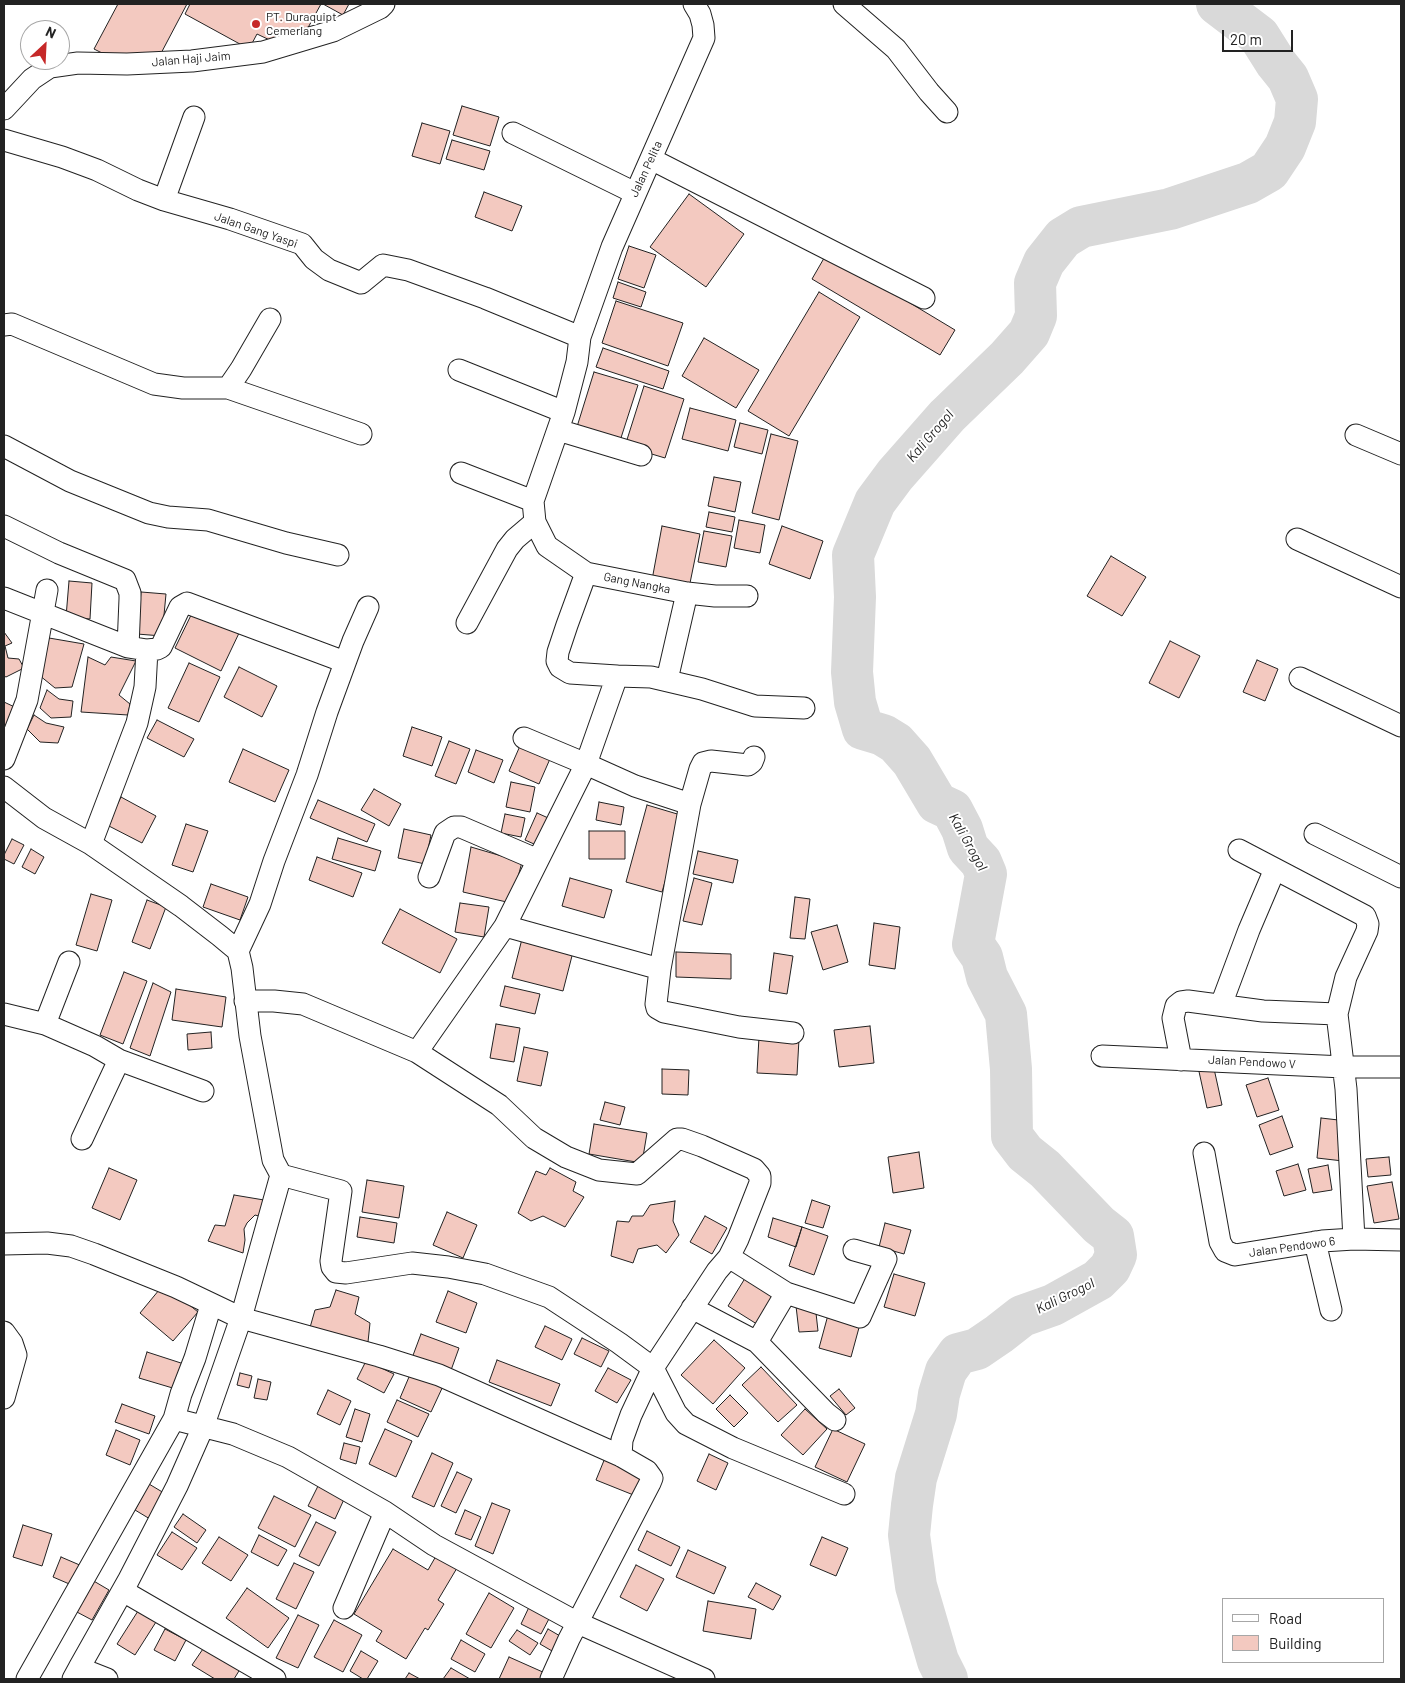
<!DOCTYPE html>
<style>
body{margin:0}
#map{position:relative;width:1405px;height:1683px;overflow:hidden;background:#fff;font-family:Barlow,sans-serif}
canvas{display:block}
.frame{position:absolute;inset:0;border:5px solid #222;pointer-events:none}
.legend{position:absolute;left:1222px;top:1598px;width:162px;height:65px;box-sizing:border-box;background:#fff;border:1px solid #a7a7a7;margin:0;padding:6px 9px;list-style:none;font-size:15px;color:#222}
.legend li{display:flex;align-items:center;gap:10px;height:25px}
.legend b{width:25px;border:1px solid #a7a7a7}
.north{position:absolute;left:20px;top:20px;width:50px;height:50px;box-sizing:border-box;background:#fff;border:1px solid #a7a7a7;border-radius:50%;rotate:25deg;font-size:14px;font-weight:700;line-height:20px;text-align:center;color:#222}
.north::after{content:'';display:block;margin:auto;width:18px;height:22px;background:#c62828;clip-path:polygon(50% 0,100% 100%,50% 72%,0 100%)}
.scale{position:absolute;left:1222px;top:30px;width:71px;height:22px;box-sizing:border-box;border:2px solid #222;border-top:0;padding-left:6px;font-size:15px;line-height:18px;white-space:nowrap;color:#222;-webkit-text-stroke:4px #fff;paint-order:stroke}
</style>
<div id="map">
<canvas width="1405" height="1683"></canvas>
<div class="frame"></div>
<ul class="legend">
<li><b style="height:6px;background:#fff"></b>Road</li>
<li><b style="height:14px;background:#f3c9c0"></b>Building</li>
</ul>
<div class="north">N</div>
<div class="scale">20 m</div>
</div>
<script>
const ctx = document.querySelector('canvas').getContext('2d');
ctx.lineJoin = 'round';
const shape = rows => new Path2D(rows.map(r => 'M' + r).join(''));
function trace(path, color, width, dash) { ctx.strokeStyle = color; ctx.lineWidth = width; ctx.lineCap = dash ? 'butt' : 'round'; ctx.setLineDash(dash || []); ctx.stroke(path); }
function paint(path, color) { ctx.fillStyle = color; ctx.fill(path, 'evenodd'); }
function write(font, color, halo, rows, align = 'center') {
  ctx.font = font + ' Barlow,sans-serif'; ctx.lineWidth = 4; ctx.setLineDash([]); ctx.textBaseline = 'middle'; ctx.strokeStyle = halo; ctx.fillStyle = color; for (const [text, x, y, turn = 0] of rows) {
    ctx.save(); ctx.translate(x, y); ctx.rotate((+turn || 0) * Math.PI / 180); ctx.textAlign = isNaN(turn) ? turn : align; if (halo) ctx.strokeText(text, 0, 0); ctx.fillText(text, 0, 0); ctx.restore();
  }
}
trace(shape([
 [947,1679,938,1661,916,1586,909,1535,912,1505,916,1478,936,1414,939,1394,946,1371,958,1354,977,1349,999,1334,1022,1316,1053,1305,1098,1280,1110,1268,1116,1255,1113,1236,1099,1225,1045,1169,1025,1153,1012,1136,1011,1069,1006,1014,987,977,982,957,973,944,986,874,981,862,968,848,962,829,952,810,937,803,912,761,896,743,883,735,863,729,855,702,852,672,855,597,853,555,875,502,895,475,947,416,1007,358,1029,333,1036,316,1035,283,1044,262,1063,238,1081,227,1170,209,1248,183,1269,171,1285,147,1295,122,1297,99,1288,78,1276,63,1259,36,1217,4]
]), '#d9d9d9', 42);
const building = shape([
 [118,4,187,4,158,59,120,62,94,49,118,4],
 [190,4,321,4,304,35,276,43,257,34,249,49,185,14,190,4],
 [323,4,349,4,343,15,323,4],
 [462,106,499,117,490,146,453,135,462,106],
 [422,123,450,131,440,164,412,156,422,123],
 [452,140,490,151,484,170,446,159,452,140],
 [484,192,522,206,512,231,475,217,484,192],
 [689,194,744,234,706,287,650,247,689,194],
 [629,246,656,255,644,288,618,279,629,246],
 [827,253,955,330,940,355,812,279,827,253],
 [618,282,646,292,641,307,613,298,618,282],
 [819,292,860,317,789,436,748,411,819,292],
 [616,301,683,323,668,366,602,343,616,301],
 [704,338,759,370,736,408,682,376,704,338],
 [603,348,669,371,663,389,596,367,603,348],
 [594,372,638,385,619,444,576,430,594,372],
 [644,386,684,399,665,458,625,446,644,386],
 [690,408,736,420,728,451,682,439,690,408],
 [740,423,768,430,762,454,734,447,740,423],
 [771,434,798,441,779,520,752,513,771,434],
 [714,477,741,482,735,512,708,506,714,477],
 [709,512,735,517,732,532,706,527,709,512],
 [739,520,765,525,760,553,734,548,739,520],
 [662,526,700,534,689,588,652,580,662,526],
 [782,526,823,541,810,579,769,564,782,526],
 [704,531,732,536,726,567,698,562,704,531],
 [1111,556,1146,577,1122,616,1087,596,1111,556],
 [69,581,92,583,90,619,66,617,69,581],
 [141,592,166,594,162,636,137,634,141,592],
 [194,609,240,631,221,671,175,648,194,609],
 [4,632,12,643,5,646,8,658,19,659,24,668,6,677,4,676,4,632],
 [49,638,84,644,72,687,55,688,39,675,49,638],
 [1170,641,1200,656,1179,698,1149,683,1170,641],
 [88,657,105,665,111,657,136,661,119,695,130,704,128,715,81,712,88,657],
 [1257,660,1278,669,1265,701,1243,692,1257,660],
 [189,663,220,677,199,722,168,708,189,663],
 [239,667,277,686,262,717,224,697,239,667],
 [47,690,59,699,73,701,71,717,51,718,40,708,47,690],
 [4,702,21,710,4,746,4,702],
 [34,715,46,723,64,727,58,743,40,742,27,729,34,715],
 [157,720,194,739,184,757,147,738,157,720],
 [412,727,442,737,432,766,403,756,412,727],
 [523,739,553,752,539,784,509,771,523,739],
 [449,741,470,749,456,784,435,776,449,741],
 [243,749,289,770,275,802,229,782,243,749],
 [476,750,503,760,494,783,468,772,476,750],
 [511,782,535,787,530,812,506,807,511,782],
 [374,789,401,804,389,826,361,810,374,789],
 [121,797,156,816,142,843,107,825,121,797],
 [318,800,375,824,367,842,310,818,318,800],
 [599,802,624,807,621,825,596,820,599,802],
 [647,805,684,816,662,892,626,882,647,805],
 [537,813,555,821,543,848,525,840,537,813],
 [505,814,525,818,521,837,501,833,505,814],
 [186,824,208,831,193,872,172,865,186,824],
 [404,829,431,835,425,864,398,858,404,829],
 [589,831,625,831,625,859,589,859,589,831],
 [338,838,381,851,375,871,332,859,338,838],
 [12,839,24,845,14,864,4,859,4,855,12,839],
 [471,847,522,862,511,903,463,892,471,847],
 [31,849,44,857,35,874,22,867,31,849],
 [698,851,738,860,733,883,693,874,698,851],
 [317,857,362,873,353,897,309,880,317,857],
 [570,878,612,890,604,918,562,906,570,878],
 [694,878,712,883,702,925,683,921,694,878],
 [211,884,248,897,240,920,203,907,211,884],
 [91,894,112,900,97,951,76,945,91,894],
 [795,897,810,899,805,939,790,938,795,897],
 [147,900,166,907,150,949,132,942,147,900],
 [460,903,489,907,484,937,455,932,460,903],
 [400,909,457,939,440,973,382,943,400,909],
 [874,923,900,927,895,969,869,965,874,923],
 [837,925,848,962,823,970,811,932,837,925],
 [523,935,574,948,563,991,512,978,523,935],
 [676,952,731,954,731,979,676,977,676,952],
 [774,953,793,956,787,994,769,991,774,953],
 [124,972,147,981,123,1044,100,1035,124,972],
 [153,983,171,992,150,1056,130,1048,153,983],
 [505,986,540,994,535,1014,500,1006,505,986],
 [176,989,226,997,222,1027,172,1020,176,989],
 [496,1024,520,1028,514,1062,490,1058,496,1024],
 [870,1026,874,1063,839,1067,834,1030,870,1026],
 [211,1032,212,1048,188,1050,187,1034,211,1032],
 [759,1037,799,1039,797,1075,757,1073,759,1037],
 [524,1047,548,1052,541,1086,517,1081,524,1047],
 [1213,1064,1222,1105,1207,1108,1198,1067,1213,1064],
 [662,1069,689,1070,688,1095,662,1094,662,1069],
 [1268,1078,1279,1110,1257,1117,1246,1085,1268,1078],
 [605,1102,625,1107,620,1125,600,1120,605,1102],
 [1282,1116,1293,1147,1270,1155,1259,1125,1282,1116],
 [1321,1118,1347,1121,1343,1161,1317,1158,1321,1118],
 [594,1124,647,1133,642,1163,589,1154,594,1124],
 [919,1152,924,1188,893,1193,888,1157,919,1152],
 [1389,1157,1391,1175,1368,1177,1366,1159,1389,1157],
 [1298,1164,1306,1190,1284,1196,1276,1171,1298,1164],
 [1328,1165,1332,1190,1313,1193,1308,1169,1328,1165],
 [109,1168,137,1180,120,1220,92,1208,109,1168],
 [550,1168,576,1182,573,1191,584,1197,565,1227,543,1216,531,1221,518,1213,536,1171,546,1175,550,1168],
 [367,1180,404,1186,399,1218,362,1212,367,1180],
 [1392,1182,1399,1219,1374,1223,1367,1186,1392,1182],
 [234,1195,270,1201,266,1218,255,1215,247,1223,244,1229,245,1240,243,1253,208,1241,215,1225,225,1226,234,1195],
 [812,1200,830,1206,823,1228,805,1223,812,1200],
 [675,1201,673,1221,679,1235,666,1253,657,1245,638,1249,633,1263,611,1256,617,1221,629,1222,632,1216,643,1216,650,1205,675,1201],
 [447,1212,477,1225,463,1258,433,1245,447,1212],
 [705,1216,727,1228,712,1254,690,1242,705,1216],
 [360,1217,397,1223,394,1243,357,1237,360,1217],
 [773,1218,802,1227,796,1247,768,1237,773,1218],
 [885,1223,911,1230,904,1254,879,1247,885,1223],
 [802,1227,828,1236,814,1275,789,1266,802,1227],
 [894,1274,925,1283,915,1316,884,1307,894,1274],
 [747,1275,779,1296,760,1326,728,1306,747,1275],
 [164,1284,198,1312,173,1341,140,1313,164,1284],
 [336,1290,359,1297,355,1314,370,1323,368,1342,309,1331,315,1310,330,1307,336,1290],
 [448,1291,477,1303,466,1333,436,1322,448,1291],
 [815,1304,818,1331,799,1332,796,1306,815,1304],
 [828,1315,860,1324,851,1357,819,1348,828,1315],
 [545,1326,572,1339,562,1360,535,1347,545,1326],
 [421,1334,459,1348,450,1373,412,1358,421,1334],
 [582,1338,609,1351,601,1367,574,1354,582,1338],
 [714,1340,745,1368,713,1404,681,1375,714,1340],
 [147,1352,184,1364,176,1389,139,1378,147,1352],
 [497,1360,560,1384,551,1406,489,1382,497,1360],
 [366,1361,394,1374,384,1393,357,1379,366,1361],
 [761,1367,797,1405,778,1422,742,1385,761,1367],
 [608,1368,631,1380,617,1403,595,1391,608,1368],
 [412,1370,444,1384,431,1412,400,1398,412,1370],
 [240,1373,252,1376,249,1388,237,1385,240,1373],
 [258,1379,271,1382,267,1400,254,1398,258,1379],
 [839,1389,855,1408,846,1415,830,1396,839,1389],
 [328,1390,351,1401,340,1425,317,1414,328,1390],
 [730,1395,748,1413,734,1427,716,1409,730,1395],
 [397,1400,429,1414,418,1437,387,1422,397,1400],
 [122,1404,155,1416,149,1434,115,1422,122,1404],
 [355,1409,370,1414,362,1442,346,1437,355,1409],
 [805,1409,827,1429,803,1455,781,1435,805,1409],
 [385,1429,412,1441,396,1477,369,1464,385,1429],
 [833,1429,865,1444,847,1482,815,1467,833,1429],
 [116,1430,140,1440,130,1465,106,1455,116,1430],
 [344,1443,360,1447,356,1464,340,1459,344,1443],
 [432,1453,453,1463,434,1507,412,1497,432,1453],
 [709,1454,728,1463,716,1490,697,1481,709,1454],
 [605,1458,645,1474,636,1496,596,1480,605,1458],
 [457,1472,472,1479,456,1513,441,1506,457,1472],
 [320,1482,346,1495,335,1519,308,1506,320,1482],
 [149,1484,164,1493,150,1519,135,1510,149,1484],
 [274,1496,311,1515,295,1547,258,1528,274,1496],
 [492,1503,510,1510,493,1554,475,1546,492,1503],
 [465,1510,481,1517,471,1540,455,1534,465,1510],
 [183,1514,206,1530,197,1543,174,1527,183,1514],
 [316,1522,336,1532,319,1566,299,1556,316,1522],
 [23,1525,52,1534,42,1566,13,1557,23,1525],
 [647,1531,680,1547,671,1566,638,1550,647,1531],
 [172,1532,197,1548,182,1570,157,1555,172,1532],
 [259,1535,287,1550,278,1566,251,1552,259,1535],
 [219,1537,248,1555,231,1581,202,1563,219,1537],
 [822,1537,848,1548,836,1576,810,1565,822,1537],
 [393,1549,428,1570,436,1556,457,1568,438,1600,444,1604,428,1630,425,1628,406,1659,376,1641,382,1631,354,1614,393,1549],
 [688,1550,726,1567,714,1594,676,1577,688,1550],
 [61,1557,82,1566,74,1586,53,1577,61,1557],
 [294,1563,314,1572,296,1609,276,1599,294,1563],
 [636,1565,664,1579,647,1611,620,1597,636,1565],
 [92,1580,109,1590,92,1620,75,1611,92,1580],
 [756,1583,781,1596,773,1610,748,1597,756,1583],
 [247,1588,289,1618,268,1648,226,1618,247,1588],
 [489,1593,514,1608,491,1648,466,1634,489,1593],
 [708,1601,756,1609,751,1639,703,1631,708,1601],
 [530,1605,551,1615,541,1634,521,1624,530,1605],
 [138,1611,156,1622,135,1655,117,1644,138,1611],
 [298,1615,319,1625,298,1668,276,1658,298,1615],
 [334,1620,362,1635,343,1672,314,1657,334,1620],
 [165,1629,186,1640,175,1661,154,1650,165,1629],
 [548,1629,567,1640,559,1655,540,1644,548,1629],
 [517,1630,538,1643,530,1655,509,1641,517,1630],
 [461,1640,485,1654,475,1672,451,1659,461,1640],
 [207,1643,242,1666,234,1679,215,1679,192,1665,207,1643],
 [361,1651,378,1661,367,1679,363,1679,350,1671,361,1651],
 [509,1657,545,1673,542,1679,499,1679,509,1657],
 [451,1668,470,1679,443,1679,451,1668],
 [409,1673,420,1679,405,1679,409,1673]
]);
paint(building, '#f3c9c0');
trace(building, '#222', 1);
const minor = shape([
 [694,4,700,14,703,25,704,38,612,247,580,337,577,362,564,412,533,501,535,522,547,546,586,573,687,593,715,596,747,596],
 [844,4,896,49,929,92,947,112],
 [4,109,32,79,50,67,78,63,127,64,192,61,263,52,333,31,380,8,384,4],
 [513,133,635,193],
 [4,140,62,157,97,170,138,190,164,200,230,219,302,244,314,259,329,270,361,283,383,265,408,270,485,298,580,337],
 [651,159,924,298],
 [164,200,194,117],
 [4,325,12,324,154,384,183,388,228,388,241,369,270,319],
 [459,370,564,412],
 [228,388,361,434],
 [558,430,641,455],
 [1356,435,1401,454],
 [4,446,70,481,149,513,168,517,208,520,286,543,338,555],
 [461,473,533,501],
 [4,526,59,553,125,580,130,593,130,599,128,647],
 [1297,539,1401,587],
 [4,598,128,647,147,650,157,649,161,647,180,607,187,603,345,662],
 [467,623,507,549,515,539,535,522],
 [617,676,651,677,702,689,755,706,804,708],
 [1300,678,1401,726],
 [667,680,687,593],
 [524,738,586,764,635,786,690,804],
 [754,757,752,762,748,765,711,761,703,763,700,769,690,804,660,969,656,1004,657,1008,664,1012,739,1027,793,1033],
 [4,759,27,700,47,590],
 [4,787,44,818,91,844,181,906,220,936,238,951,242,968,250,1036,273,1160,281,1175,241,1318,203,1427,177,1486,128,1581,79,1668],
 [1315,834,1401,877],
 [91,844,137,723,145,687,147,650],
 [1239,850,1365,916,1368,924,1367,931,1346,977,1337,1014,1346,1089,1354,1239],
 [429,877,445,833,454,827,461,827,538,860],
 [505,926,660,969],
 [238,951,260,904,274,861,307,775,327,712,353,641,368,607],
 [245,1001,274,1001,303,1004,417,1052,499,1105,534,1138,566,1157,599,1170,637,1174,677,1139,682,1139,702,1146,754,1169,760,1176,760,1183,738,1239,729,1257,717,1271,653,1368,631,1415,622,1440,621,1456],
 [1221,1005,1249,930,1275,869],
 [4,1014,45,1024,95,1046,119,1060,203,1091],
 [45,1024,69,962],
 [417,1052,505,926,586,764,617,676,570,673,560,667,557,661,558,652,567,625,586,573],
 [1102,1056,1344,1067,1401,1067],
 [1181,1060,1173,1018,1176,1006,1181,1002,1188,1001,1263,1011,1337,1014],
 [82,1139,119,1060],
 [1204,1153,1220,1242,1225,1251,1235,1255,1322,1241,1354,1239,1401,1240],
 [281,1175,341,1191,331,1261,332,1267,336,1272,346,1273,412,1263,448,1267,485,1274,549,1297,619,1343,653,1368,676,1413,686,1424,733,1448,844,1494],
 [1315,1242,1331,1310],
 [4,1244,47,1243,71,1246,94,1254,176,1287,241,1318,379,1356,439,1375,621,1456,647,1471,652,1478,650,1483,569,1639,551,1679],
 [729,1257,786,1293,860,1317,886,1259,854,1250],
 [786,1293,757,1342,826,1413,835,1420],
 [692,1308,757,1342],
 [4,1332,12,1343,16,1355,4,1398],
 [174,1419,233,1434,288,1457,385,1512,434,1545,578,1623,704,1679],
 [123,1591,275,1679],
 [344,1608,385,1512],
 [27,1679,174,1419,181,1394,195,1358,211,1305],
 [73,1679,79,1668,107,1679]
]);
trace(minor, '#222', 23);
trace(minor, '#fff', 21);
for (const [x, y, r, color] of [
 [256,24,5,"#c62828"]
]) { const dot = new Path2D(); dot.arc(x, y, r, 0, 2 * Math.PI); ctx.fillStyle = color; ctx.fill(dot); trace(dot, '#fff', 2); }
write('12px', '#222', '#fff', [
 ["PT. Duraquipt",266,17],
 ["Cemerlang",266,31]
], 'left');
write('12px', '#222', '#fff', [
 ["Jalan Haji Jaim",191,59,-5],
 ["Jalan Pelita",646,169,-65],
 ["Jalan Gang Yaspi",256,230,19],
 ["Gang Nangka",637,583,11],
 ["Jalan Pendowo V",1252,1062,3],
 ["Jalan Pendowo 6",1292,1247,-8]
]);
write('italic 14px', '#222', '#fff', [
 ["Kali Grogol",930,436,-49],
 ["Kali Grogol",968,842,61],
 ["Kali Grogol",1065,1296,-26]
]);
</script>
